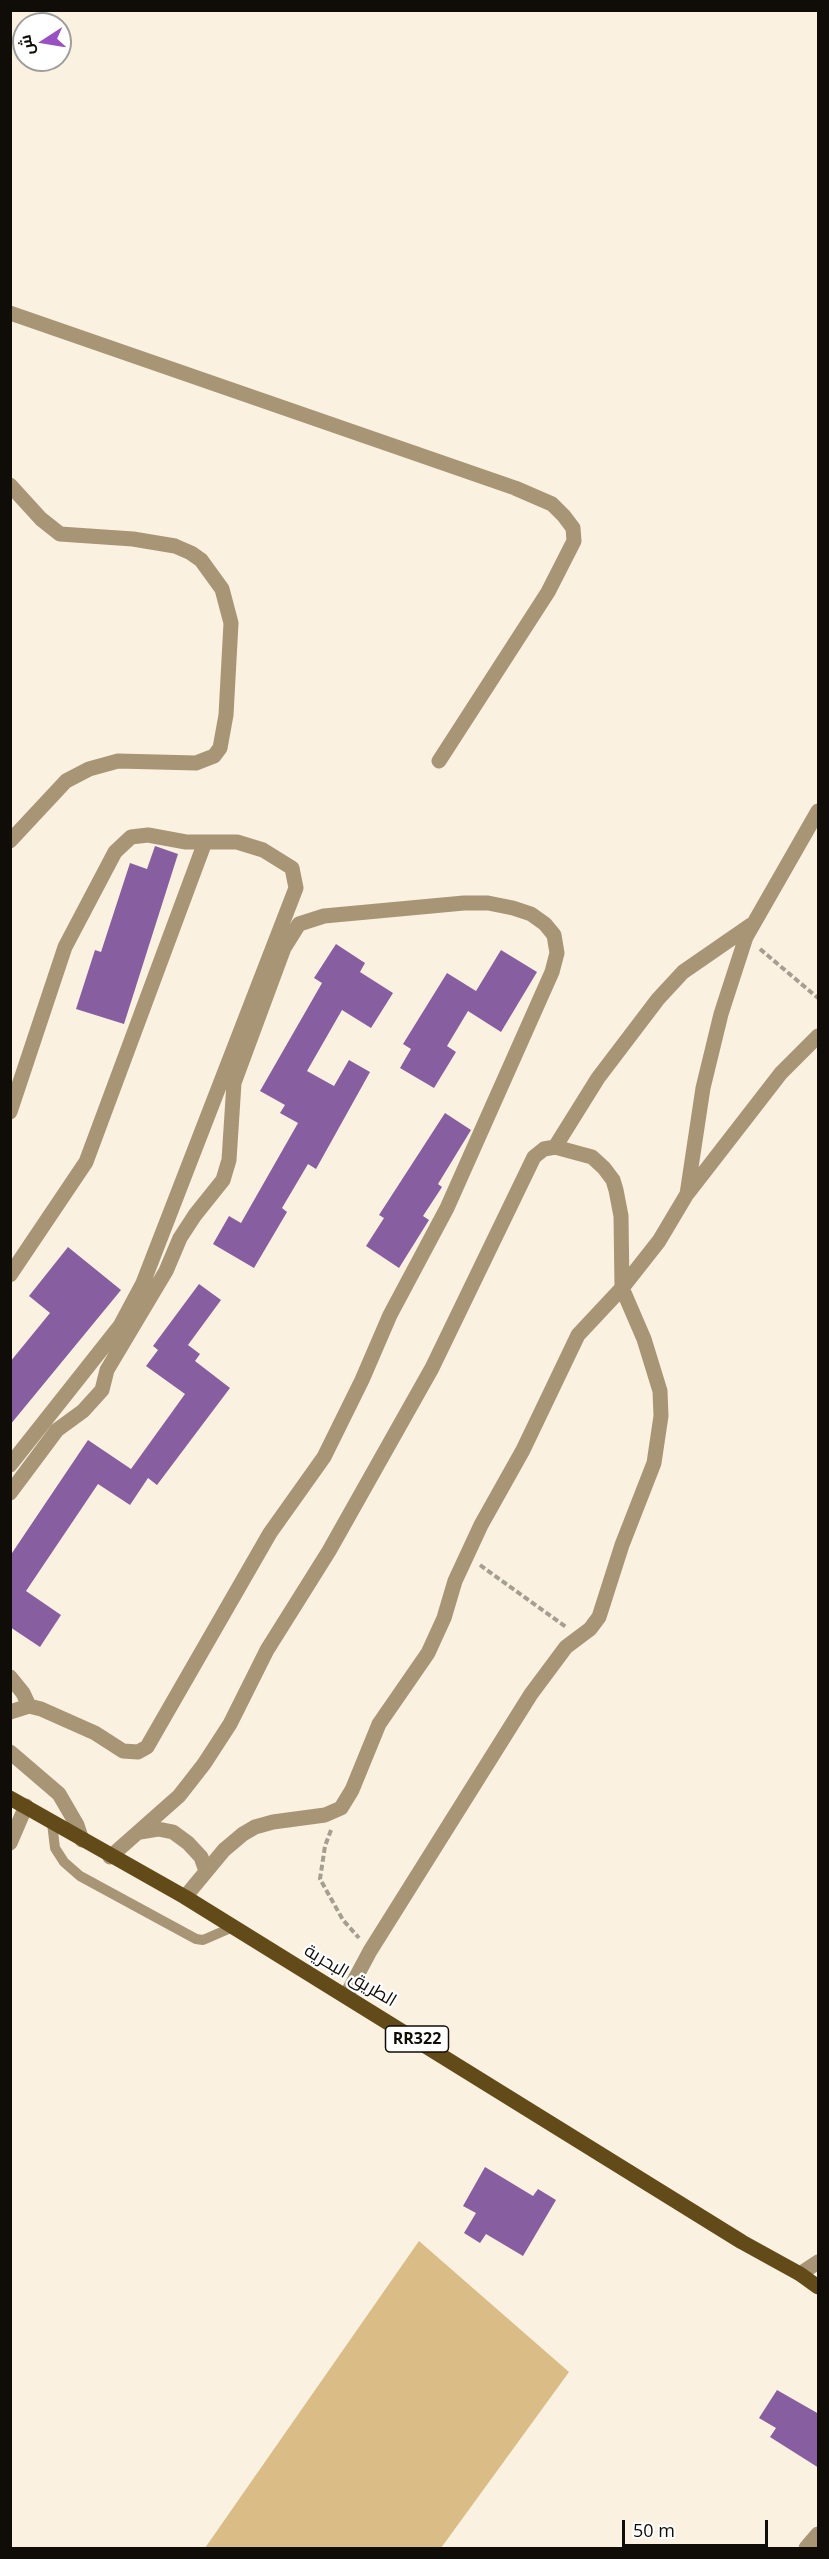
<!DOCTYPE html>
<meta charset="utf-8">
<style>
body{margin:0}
#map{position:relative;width:829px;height:2559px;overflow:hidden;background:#faf1e0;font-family:"Open Sans",Cairo,sans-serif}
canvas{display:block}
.frame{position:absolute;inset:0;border:12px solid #100d08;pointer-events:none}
.north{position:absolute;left:12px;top:12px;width:60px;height:60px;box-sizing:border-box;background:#fff;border:2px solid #9f9e9c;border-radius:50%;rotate:258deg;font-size:16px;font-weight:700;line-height:24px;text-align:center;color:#100d08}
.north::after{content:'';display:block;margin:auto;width:21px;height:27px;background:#9950c3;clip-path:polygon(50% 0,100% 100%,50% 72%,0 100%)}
.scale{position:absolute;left:622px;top:2520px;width:146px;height:27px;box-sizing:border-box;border:3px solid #100d08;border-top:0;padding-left:8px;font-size:18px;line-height:21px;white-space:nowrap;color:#100d08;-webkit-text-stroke:4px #fff;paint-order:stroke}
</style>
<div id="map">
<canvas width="829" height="2559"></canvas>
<div class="frame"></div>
<div class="north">ش</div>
<div class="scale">50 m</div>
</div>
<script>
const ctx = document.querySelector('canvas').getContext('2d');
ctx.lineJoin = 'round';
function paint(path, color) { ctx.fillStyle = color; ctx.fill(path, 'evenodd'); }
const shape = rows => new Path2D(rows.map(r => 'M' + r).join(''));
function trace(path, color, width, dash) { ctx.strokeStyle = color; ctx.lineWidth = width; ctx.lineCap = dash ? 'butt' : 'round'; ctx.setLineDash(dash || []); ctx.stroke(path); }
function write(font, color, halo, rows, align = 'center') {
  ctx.font = font + ' "Open Sans",Cairo,sans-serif'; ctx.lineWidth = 4.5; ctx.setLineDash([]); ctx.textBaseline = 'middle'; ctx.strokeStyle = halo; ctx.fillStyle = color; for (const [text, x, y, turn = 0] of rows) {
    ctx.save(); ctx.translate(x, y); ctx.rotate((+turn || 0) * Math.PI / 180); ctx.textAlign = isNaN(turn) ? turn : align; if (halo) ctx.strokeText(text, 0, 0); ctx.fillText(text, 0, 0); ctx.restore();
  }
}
paint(shape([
 [419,2241,569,2372,441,2548,205,2548]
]), '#dabc86');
paint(shape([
 [155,846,178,854,124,1024,76,1009,95,950,101,952,130,863,147,869],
 [336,944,365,963,360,972,393,993,371,1028,342,1010,307,1071,334,1086,349,1060,370,1072,316,1169,308,1164,282,1208,287,1212,254,1268,213,1244,229,1216,241,1223,298,1123,280,1113,285,1105,260,1091,322,983,314,978],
 [501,950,537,972,501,1032,468,1011,447,1046,456,1052,434,1088,400,1068,411,1049,403,1044,447,973,476,991],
 [445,1113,471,1130,438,1184,442,1187,423,1216,429,1220,399,1268,366,1246,384,1218,379,1215],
 [68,1247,121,1290,10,1425,10,1362,50,1313,29,1296],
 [199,1284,221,1300,188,1345,200,1354,195,1361,230,1388,157,1485,148,1478,130,1505,98,1484,26,1591,61,1615,40,1647,10,1627,10,1556,88,1440,131,1469,185,1394,146,1366,158,1350,153,1346],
 [485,2167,533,2196,538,2189,556,2200,523,2256,486,2234,480,2243,464,2233,476,2213,463,2206],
 [777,2390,819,2414,819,2468,770,2437,776,2428,759,2418]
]), '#875fa0');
trace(shape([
 [760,949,818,998],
 [480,1565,566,1627],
 [331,1830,325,1846,320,1879,343,1920,359,1938]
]), '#a59e91', 4, [6, 3]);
trace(shape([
 [52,1823,55,1848,64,1862,80,1876,196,1939,203,1940,233,1927]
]), '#a79576', 10);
trace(shape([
 [10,313,515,488,552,504,564,516,573,528,574,541,548,592,439,761],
 [10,485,41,519,60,534,133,539,175,546,191,553,201,560,222,589,231,623,226,715,220,748,214,756,196,763,118,761,89,769,66,781,10,841],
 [10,1112,65,947,115,852,131,837,148,835,186,842,237,842,263,850,292,868,296,888,143,1283,120,1326,10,1465],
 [555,1147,598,1078,658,999,683,972,751,925],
 [688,1193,781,1073,818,1036],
 [10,1275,86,1162,205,842],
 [10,1493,57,1430,83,1411,102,1390,107,1370,166,1271,180,1238,195,1215,223,1180,229,1160,234,1083,284,948,299,924,324,916,464,903,488,903,513,908,531,914,545,924,554,935,557,953,552,972,447,1208,390,1315,362,1380,324,1457,270,1533,147,1747,138,1752,123,1751,95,1733,41,1709,29,1706,10,1712],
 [10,1677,23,1693,29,1706],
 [10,1752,59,1794,77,1825,82,1840],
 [140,1832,158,1829,173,1832,188,1843,201,1857,206,1871],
 [10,1843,26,1806],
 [110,1857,179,1796,204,1764,230,1724,267,1650,329,1551,432,1368,534,1157,544,1149,555,1147,592,1157,604,1168,613,1180,616,1190,621,1216,622,1288,644,1339,660,1391,661,1416,654,1463,622,1545,599,1617,590,1629,566,1647,531,1694,370,1951,346,1996],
 [185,1897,224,1850,243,1834,255,1827,273,1822,325,1815,341,1808,352,1790,379,1724,428,1653,444,1618,455,1581,481,1525,523,1450,578,1335,622,1288,659,1241,687,1194,703,1088,721,1014,746,937,818,811],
 [800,2274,818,2262],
 [806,2548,818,2534]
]), '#a79576', 15);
trace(shape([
 [10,1798,185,1897,742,2242,800,2274,818,2287]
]), '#634a19', 15);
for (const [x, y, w] of [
 [417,2039,63]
]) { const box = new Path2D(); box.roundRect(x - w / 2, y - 13, w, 26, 4.5); ctx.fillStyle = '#fff'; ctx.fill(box); trace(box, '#100d08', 1.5); }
write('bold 16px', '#100d08', null, [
 ["RR322",417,2039]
]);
write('18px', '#100d08', '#fff', [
 ["الطريق البحرية",350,1976,31]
]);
</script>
